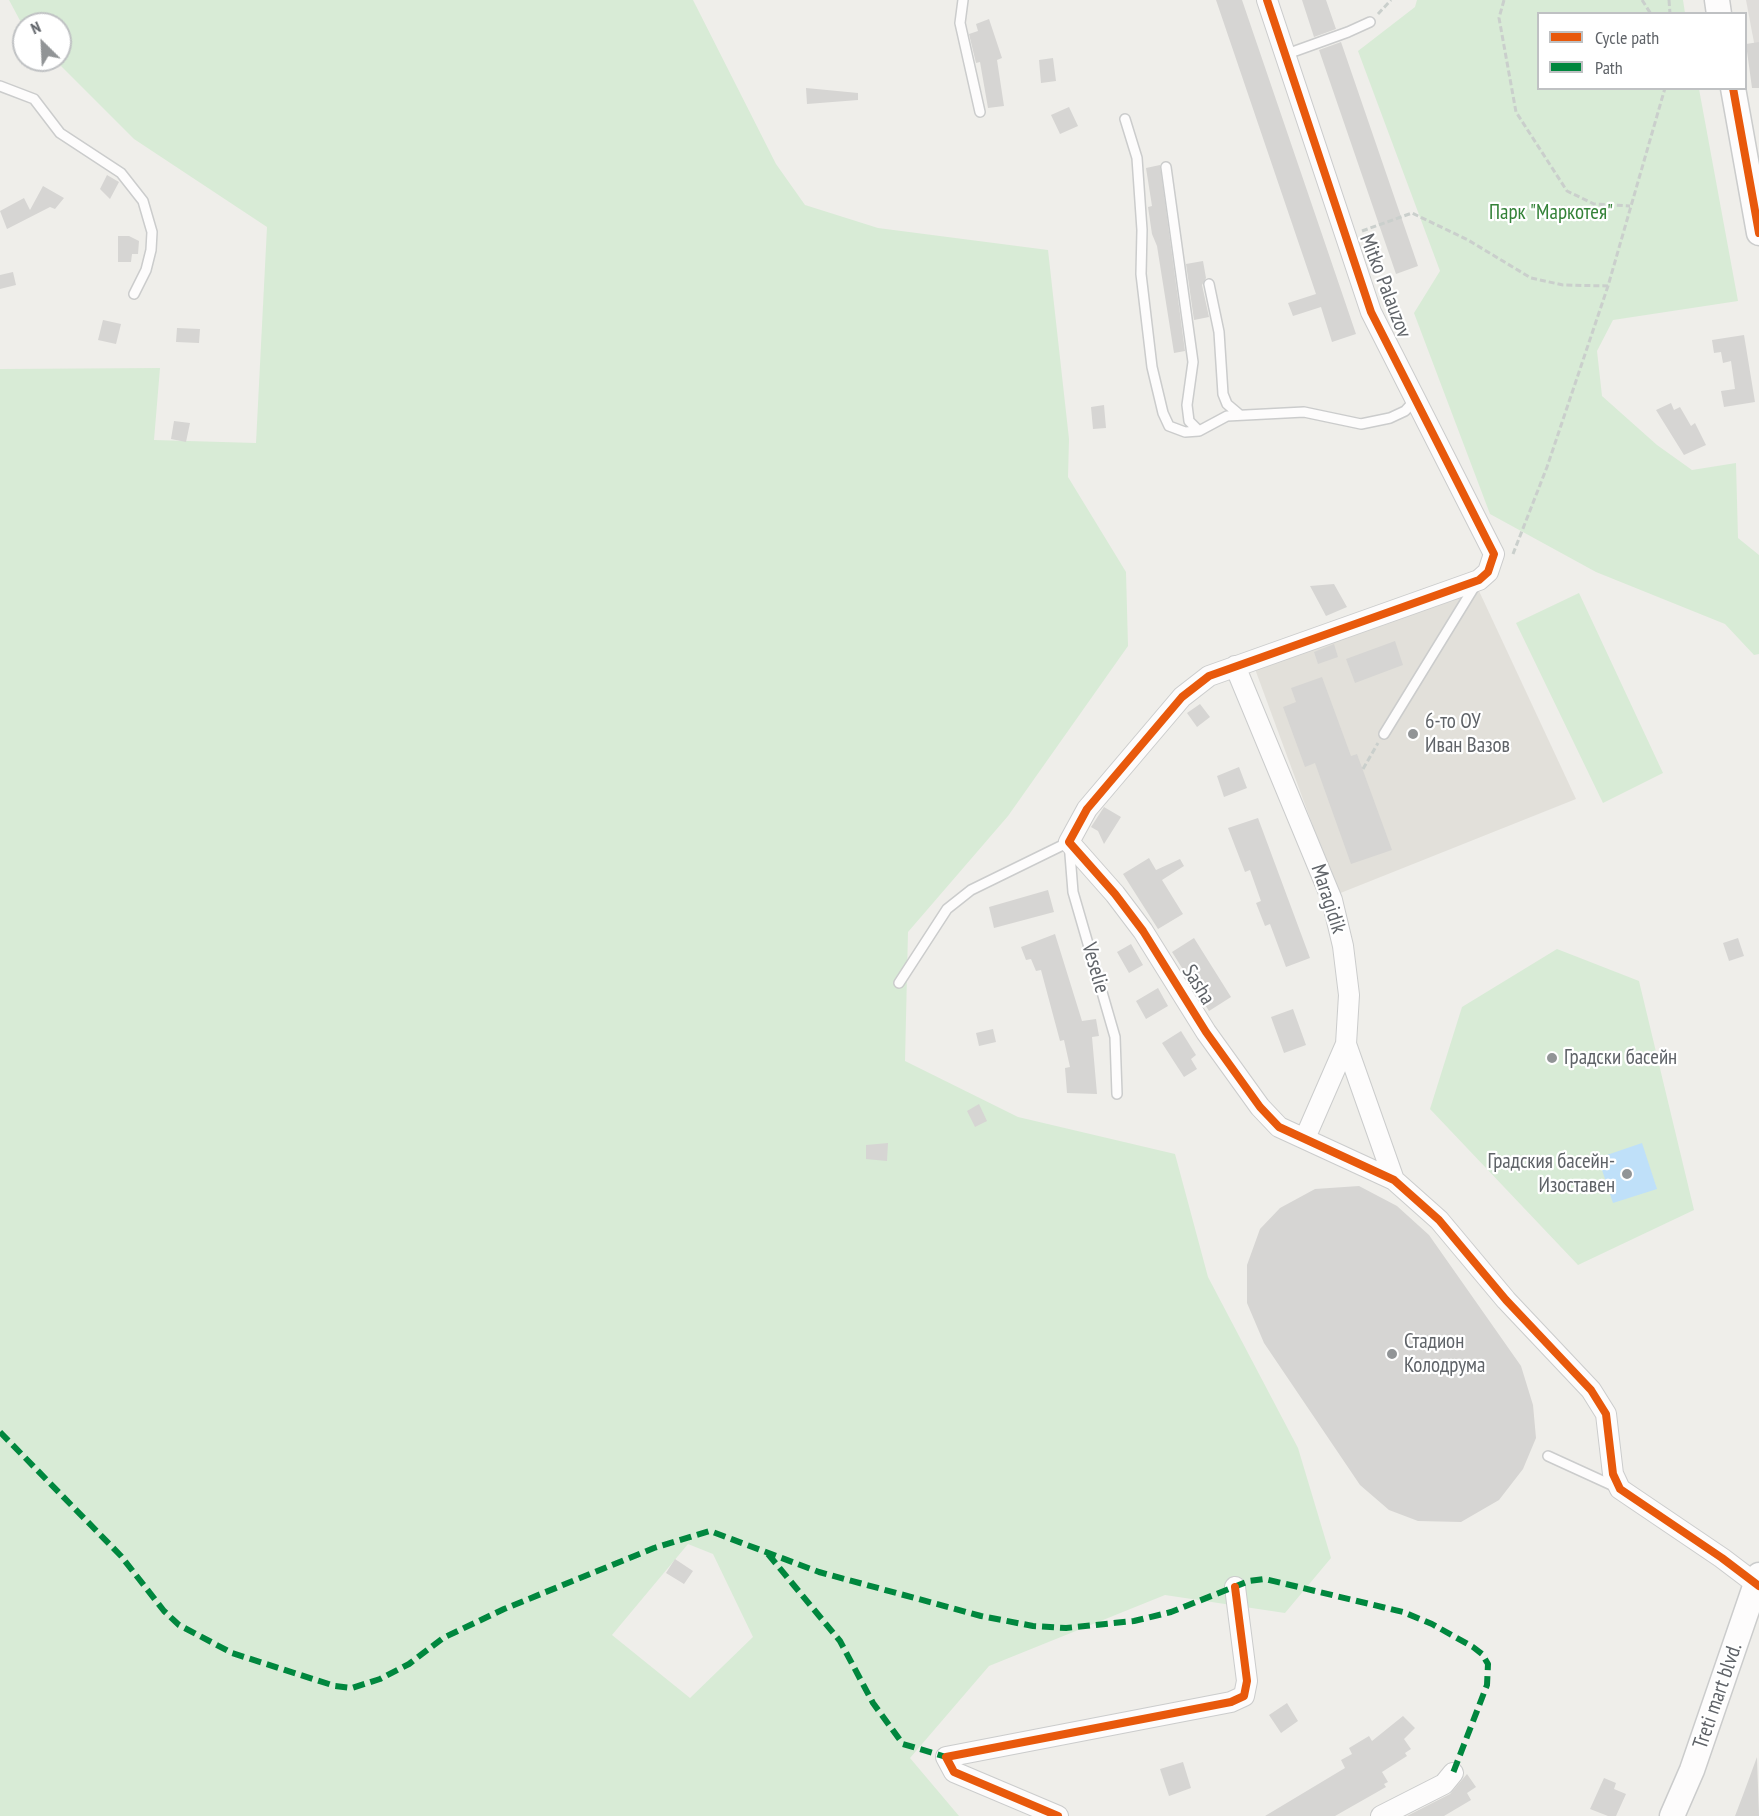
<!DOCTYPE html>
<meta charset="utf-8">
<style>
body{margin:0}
#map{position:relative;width:1759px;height:1816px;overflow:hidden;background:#efeeea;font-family:"PT Sans Narrow",sans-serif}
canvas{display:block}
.legend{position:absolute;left:1537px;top:12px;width:210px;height:78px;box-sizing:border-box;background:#fff;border:2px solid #bfc1c3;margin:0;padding:8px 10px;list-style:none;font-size:18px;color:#5f6368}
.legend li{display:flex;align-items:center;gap:12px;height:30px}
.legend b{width:30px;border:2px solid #bfc1c3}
.north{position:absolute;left:12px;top:12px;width:60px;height:60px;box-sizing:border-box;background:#fff;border:2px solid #bfc1c3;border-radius:50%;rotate:336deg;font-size:16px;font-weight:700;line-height:24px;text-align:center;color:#5f6368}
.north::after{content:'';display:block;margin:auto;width:21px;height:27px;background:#919496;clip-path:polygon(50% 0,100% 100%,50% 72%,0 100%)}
</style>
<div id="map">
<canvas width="1759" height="1816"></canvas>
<ul class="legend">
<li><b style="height:8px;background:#e8590c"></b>Cycle path</li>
<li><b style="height:8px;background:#00873e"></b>Path</li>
</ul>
<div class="north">N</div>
</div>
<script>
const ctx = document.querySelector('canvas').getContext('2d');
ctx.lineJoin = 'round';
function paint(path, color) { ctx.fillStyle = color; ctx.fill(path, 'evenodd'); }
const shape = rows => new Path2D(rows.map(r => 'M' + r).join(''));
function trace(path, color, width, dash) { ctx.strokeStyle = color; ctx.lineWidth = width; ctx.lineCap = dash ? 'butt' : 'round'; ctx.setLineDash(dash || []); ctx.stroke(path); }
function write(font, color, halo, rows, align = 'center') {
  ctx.font = font + ' "PT Sans Narrow",sans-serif'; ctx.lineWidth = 4.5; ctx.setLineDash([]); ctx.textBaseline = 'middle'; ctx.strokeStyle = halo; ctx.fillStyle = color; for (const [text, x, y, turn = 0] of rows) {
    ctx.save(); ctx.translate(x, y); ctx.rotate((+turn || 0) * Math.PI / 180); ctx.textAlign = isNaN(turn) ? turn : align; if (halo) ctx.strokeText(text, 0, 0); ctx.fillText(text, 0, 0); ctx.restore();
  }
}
paint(shape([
 [1746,0,1759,0,1759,69]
]), '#dfddda');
paint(shape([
 [1479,591,1576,799,1338,894,1255,669]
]), '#e2e0da');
paint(shape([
 [9,0,693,0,776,164,805,205,878,228,1048,250,1069,439,1068,477,1126,572,1128,646,1008,816,908,932,905,1061,1018,1117,1175,1154,1208,1277,1298,1448,1331,1558,1285,1613,1165,1595,989,1666,910,1758,959,1816,0,1816,0,369,160,368,154,440,256,443,267,227,134,139,55,60,60,60,60,24,24,24,24,28],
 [688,1544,713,1554,753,1637,690,1698,612,1635],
 [1417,0,1683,0,1685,13,1538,14,1538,88,1699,89,1738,301,1613,320,1597,351,1602,396,1657,445,1692,470,1736,463,1738,538,1759,555,1759,654,1754,655,1725,624,1596,572,1490,514,1414,313,1440,271,1358,51,1415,7],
 [1579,593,1663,773,1603,803,1516,623],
 [1557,949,1639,981,1694,1210,1578,1265,1430,1109,1462,1007]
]), '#d8ebd6');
paint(shape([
 [1642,1143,1657,1189,1613,1203,1598,1158]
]), '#bfe0f9');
paint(shape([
 [1216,0,1242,0,1356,334,1332,342,1321,307,1293,316,1288,303,1316,294],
 [1302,0,1326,0,1336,29,1314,37],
 [989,19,1002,58,997,60,1004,106,988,108,980,62,976,63,969,34,978,31,976,24],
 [1341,42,1418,266,1396,274,1319,50],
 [1759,42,1759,88,1752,88,1746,44],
 [1053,58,1056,81,1041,83,1039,60],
 [806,88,858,93,858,100,807,104],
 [1069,107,1078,126,1060,134,1051,115],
 [1160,165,1185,351,1174,353,1157,246,1152,234,1148,207,1152,206,1146,168],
 [107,175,119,182,110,199,100,189],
 [43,186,64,198,55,209,50,207,7,229,0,211,24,198,30,210],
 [118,236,129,236,139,241,138,254,132,254,131,262,118,262],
 [1203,261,1206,278,1202,285,1209,317,1194,320,1186,264],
 [13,272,16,285,0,289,0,275],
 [103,320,121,324,116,344,98,340],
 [177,328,200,329,199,343,176,342],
 [1744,335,1755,402,1724,407,1721,391,1735,389,1731,361,1723,363,1721,352,1714,353,1712,340],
 [1671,403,1674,410,1680,407,1691,426,1695,423,1706,445,1684,455,1656,410],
 [1104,405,1106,428,1093,429,1091,407],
 [174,421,190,423,186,442,171,439],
 [1334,584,1347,607,1326,616,1310,586],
 [1395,641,1403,665,1355,683,1346,659],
 [1334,644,1338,657,1318,664,1314,652],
 [1322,677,1351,756,1357,754,1392,850,1351,864,1315,763,1305,767,1283,707,1296,702,1291,688],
 [1200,704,1210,717,1197,727,1187,713],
 [1239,767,1247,788,1224,797,1217,776],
 [1104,807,1121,817,1104,844,1098,831,1091,827],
 [1258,818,1310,958,1286,967,1270,924,1265,926,1256,903,1261,901,1250,870,1245,872,1228,828],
 [1149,858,1156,870,1180,859,1184,866,1162,880,1183,914,1158,929,1123,874],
 [1048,890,1054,912,994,928,989,907],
 [1055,934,1082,1021,1096,1019,1099,1036,1092,1037,1097,1094,1067,1093,1065,1068,1070,1067,1064,1040,1060,1041,1041,970,1036,971,1031,959,1026,960,1021,947],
 [1194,938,1231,997,1209,1011,1172,952],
 [1738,938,1744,956,1729,961,1723,943],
 [1131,944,1143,965,1129,973,1117,952],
 [1158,988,1168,1006,1146,1019,1136,1001],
 [1293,1009,1306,1045,1284,1053,1271,1017],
 [993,1029,996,1042,979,1046,976,1033],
 [1181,1031,1196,1055,1191,1059,1197,1069,1184,1077,1162,1043],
 [979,1104,987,1121,975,1127,967,1111],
 [888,1143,887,1161,866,1159,866,1145],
 [1359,1186,1397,1206,1429,1235,1521,1366,1533,1405,1536,1438,1523,1469,1499,1500,1461,1522,1418,1521,1389,1510,1360,1485,1264,1343,1247,1303,1247,1265,1260,1229,1280,1208,1315,1189],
 [675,1559,693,1571,684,1584,666,1573],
 [1287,1703,1298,1721,1281,1733,1269,1715],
 [1403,1716,1415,1728,1404,1739,1411,1749,1405,1753,1407,1756,1382,1772,1388,1782,1384,1784,1386,1787,1335,1816,1265,1816,1345,1768,1341,1760,1352,1754,1349,1748,1369,1736,1372,1741],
 [1757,1757,1759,1816,1735,1816,1743,1795],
 [1183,1762,1191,1788,1169,1796,1160,1769],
 [1467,1774,1476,1787,1467,1793,1471,1800,1444,1816,1407,1816,1450,1794],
 [1604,1778,1616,1783,1614,1789,1626,1794,1616,1816,1608,1816,1590,1809]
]), '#d6d5d3');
const service = shape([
 [963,0,960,23,980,112],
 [1287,54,1348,32,1370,22],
 [0,86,34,99,60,133,121,173,143,201,152,232,151,250,146,270,134,294],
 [1125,119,1137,158,1142,230,1141,274,1152,367,1163,413,1169,426,1185,432,1199,431,1227,416,1304,412,1361,424,1390,418,1405,411,1415,400],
 [1166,167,1193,362,1187,405,1189,421,1199,431],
 [1209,284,1219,332,1223,394,1227,404,1240,415],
 [1384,734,1476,584],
 [899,983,947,909,971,890,1069,842,1073,892,1115,1037,1117,1094],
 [1548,1456,1618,1488]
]);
const minor = shape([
 [1267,0,1371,312,1494,554,1488,572,1479,580,1209,676,1182,697,1087,809,1069,842,1115,894,1143,931,1206,1032,1260,1107,1279,1127,1394,1180,1439,1220,1506,1300,1591,1390,1606,1414,1613,1474,1620,1489,1722,1558,1759,1586],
 [1235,666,1332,900,1343,946,1349,995,1346,1044,1305,1138],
 [1346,1044,1394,1180],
 [1058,1816,954,1772,946,1757,1231,1702,1244,1696,1247,1681,1235,1587],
 [1381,1816,1444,1784,1453,1773]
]);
const tertiary = shape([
 [1717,0,1719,14],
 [1733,88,1759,233],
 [1672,1816,1692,1770,1759,1575]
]);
trace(service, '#cbcccc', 12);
trace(minor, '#cbcccc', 22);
trace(tertiary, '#cbcccc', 27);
trace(shape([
 [1504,0,1499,18,1516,112,1567,191,1594,204,1630,206],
 [1642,0,1651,14],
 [1669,0,1670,14],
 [1378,14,1391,0],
 [1362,231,1412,213,1468,240,1531,278,1563,285,1608,286],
 [1513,554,1547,467,1608,286,1665,88],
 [1363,769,1378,743]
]), '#cacfcc', 3, [6, 3]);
trace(service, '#fdfcfc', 9);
trace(minor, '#fdfcfc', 20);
trace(tertiary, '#fdfcfc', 24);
trace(shape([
 [0,1432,121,1556,164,1611,179,1625,232,1653,335,1686,352,1688,380,1679,409,1664,443,1638,504,1609,654,1548,710,1531,819,1572,981,1616,1033,1626,1066,1628,1134,1621,1171,1612,1249,1581,1265,1579,1403,1612,1432,1624,1473,1647,1482,1654,1488,1664,1487,1685,1453,1773],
 [768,1554,840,1641,873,1703,903,1744,946,1757]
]), '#00873e', 6, [12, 6]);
trace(shape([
 [1267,0,1371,312,1494,554,1488,572,1479,580,1209,676,1182,697,1087,809,1069,842,1115,894,1143,931,1206,1032,1260,1107,1279,1127,1394,1180,1439,1220,1506,1300,1591,1390,1606,1414,1613,1474,1620,1489,1722,1558,1759,1586],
 [1733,88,1759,233],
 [1058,1816,954,1772,946,1757,1231,1702,1244,1696,1247,1681,1235,1587]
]), '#e8590c', 8);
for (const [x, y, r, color] of [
 [1413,734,6,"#919496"],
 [1552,1058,6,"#919496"],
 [1627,1174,6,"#919496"],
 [1392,1354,6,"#919496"]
]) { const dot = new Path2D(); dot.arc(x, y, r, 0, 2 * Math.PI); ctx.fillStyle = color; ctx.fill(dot); trace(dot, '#fff', 2); }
write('21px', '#348238', '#fff', [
 ["Парк \"Маркотея\"",1551,213]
]);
write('21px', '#5f6368', '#fff', [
 ["Mitko Palauzov",1385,286,69],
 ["Maragidik",1328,899,72],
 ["Veselie",1095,968,74],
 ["Sasha",1198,985,58],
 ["Treti mart blvd.",1718,1696,-71]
]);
write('21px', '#5f6368', '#fff', [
 ["6-то ОУ",1425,722],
 ["Иван Вазов",1425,746],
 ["Градски басейн",1564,1058],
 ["Градския басейн-",1615,1162,"right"],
 ["Изоставен",1615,1186,"right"],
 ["Стадион",1404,1342],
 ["Колодрума",1404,1366]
], 'left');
</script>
